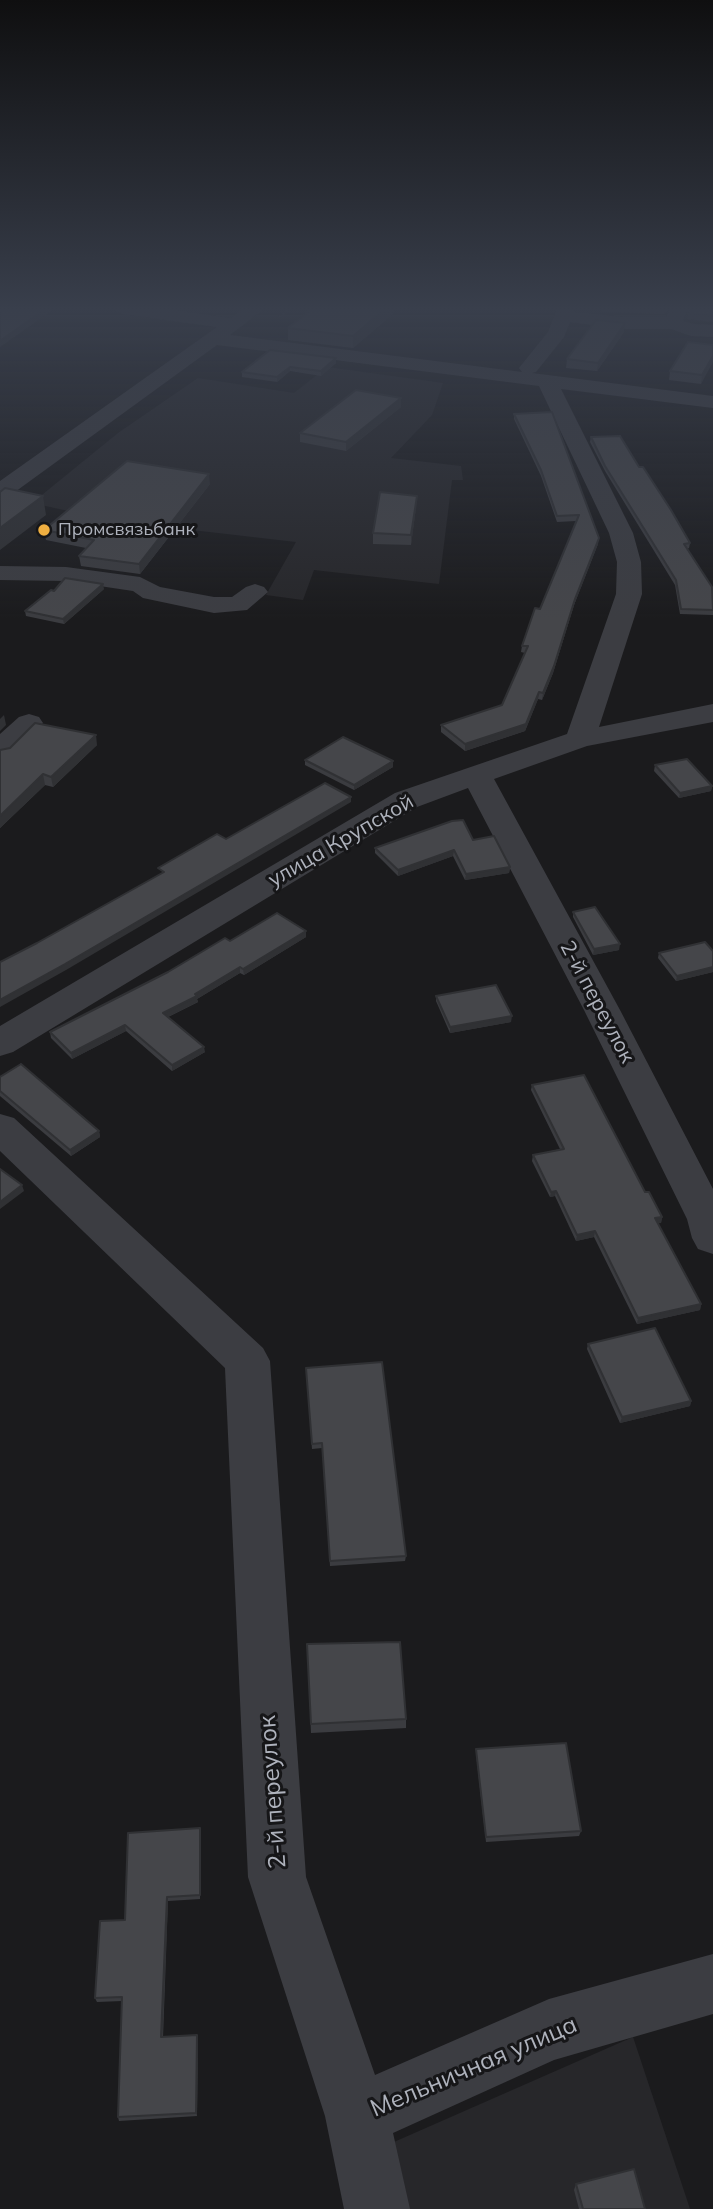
<!DOCTYPE html>
<meta charset="utf-8">
<style>
body{margin:0}
canvas{display:block;background:#1b1b1d}
</style>
<canvas width="713" height="2209"></canvas>
<script>
const ctx = document.querySelector('canvas').getContext('2d');
ctx.lineJoin = 'round';
function paint(path, color) { ctx.fillStyle = color; ctx.fill(path, 'evenodd'); }
const shape = rows => new Path2D(rows.map(r => 'M' + r).join(''));
function trace(path, color, width, dash) { ctx.strokeStyle = color; ctx.lineWidth = width; ctx.lineCap = dash ? 'butt' : 'round'; ctx.setLineDash(dash || []); ctx.stroke(path); }
function write(font, color, halo, rows, align = 'center') {
  ctx.font = font + ' Mulish,sans-serif'; ctx.lineWidth = 6; ctx.setLineDash([]); ctx.textBaseline = 'middle'; ctx.strokeStyle = halo; ctx.fillStyle = color; for (const [text, x, y, turn = 0] of rows) {
    ctx.save(); ctx.translate(x, y); ctx.rotate((+turn || 0) * Math.PI / 180); ctx.textAlign = isNaN(turn) ? turn : align; if (halo) ctx.strokeText(text, 0, 0); ctx.fillText(text, 0, 0); ctx.restore();
  }
}
paint(shape([
 [327,367,443,383,432,415,391,458,461,466,463,480,452,480,439,584,314,570,303,600,266,595,296,542,114,521,32,503,118,433,198,378,294,393],
 [633,2037,690,2209,409,2209,394,2142]
]), '#27272a');
trace(shape([
 [279,317,290,309]
]), '#424449', 2.5, [2, 2.5]);
paint(shape([
 [113,309,165,309,231,318,243,309,264,309,230,335,522,372,519,368,548,332,557,309,575,309,574,312,625,317,666,317,670,309,688,309,683,321,694,324,713,325,713,337,691,336,671,329,625,329,570,322,564,337,536,372,532,373,713,396,713,408,561,389,633,533,641,562,642,594,599,727,713,704,713,722,587,746,494,779,620,1010,713,1189,713,1254,698,1249,692,1238,687,1219,584,1010,468,788,417,807,13,1052,0,1056,0,1026,395,793,567,734,616,594,617,562,609,533,539,386,217,345,8,497,0,499,0,481,217,327,122,314,113,309],
 [0,566,66,567,140,577,160,587,214,597,232,597,246,587,255,584,264,587,268,592,247,610,214,613,143,598,133,591,66,581,0,580,0,566],
 [29,714,39,717,43,723,10,756,0,759,0,734,19,717,29,714],
 [0,1114,14,1118,263,1348,270,1361,306,1877,375,2075,549,1999,713,1954,713,2014,554,2060,393,2133,410,2209,344,2209,325,2116,248,1877,225,1368,0,1151,0,1114]
]), '#3c3d42');
paint(shape([
 [602,309,668,309,664,314,602,312],
 [713,309,713,322,687,319,688,313],
 [394,313,353,348,288,340,288,328],
 [624,332,597,371,566,368,567,359],
 [713,345,701,384,669,380,670,371],
 [336,363,321,376,290,371,277,382,242,377,242,372],
 [401,398,401,407,346,451,300,442,300,433],
 [514,414,598,544,574,605,553,673,542,700,538,699,525,731,465,751,441,732,441,725,502,705,525,653,521,652,522,646,540,609,576,521,557,522,541,476,514,419],
 [591,437,639,467,690,543,689,548,687,549,713,593,713,615,680,614,675,585,605,471,590,442],
 [210,484,140,574,81,566,79,556,86,548,46,540,44,530],
 [417,496,416,507,411,545,373,544,373,533],
 [104,589,64,624,26,616,25,611],
 [97,745,53,787,45,785,0,828,0,750],
 [305,760,393,767,354,790,305,765],
 [655,765,712,786,711,791,679,798,654,771],
 [473,840,510,867,509,873,465,880,453,856,398,876,375,853,375,848],
 [573,912,619,950,593,955,573,917],
 [306,937,244,975,240,973,197,999,198,1002,168,1017,205,1052,172,1071,126,1031,72,1059,51,1038,50,1032,230,941],
 [713,951,713,972,676,981,658,958,659,953],
 [436,996,511,1022,450,1033,436,1001],
 [0,1077,99,1131,100,1137,71,1156,0,1096],
 [532,1085,645,1192,662,1217,661,1223,658,1223,701,1304,700,1310,637,1324,594,1237,576,1241,555,1196,550,1197,532,1161,533,1155,560,1149,531,1090],
 [588,1344,691,1401,690,1406,620,1423,587,1349],
 [306,1368,406,1556,405,1561,330,1566,322,1448,312,1449],
 [307,1644,406,1719,406,1728,311,1733],
 [476,1749,581,1831,579,1836,486,1842,476,1754],
 [201,1832,200,1899,168,1901,163,2037,197,2035,198,2039,197,2116,119,2121,118,2117,122,2001,97,2002,95,1998,125,1920],
 [576,2184,645,2209,579,2209,574,2190]
]), '#3b3c40');
paint(shape([
 [45,309,54,309,0,347,0,341],
 [385,309,394,309,394,313,353,348,353,336],
 [625,323,624,332,597,371,598,363],
 [713,356,713,362,701,384,702,375],
 [336,358,336,363,321,376,321,371],
 [290,367,290,371,277,382,277,377],
 [401,398,401,407,346,451,346,442],
 [209,474,210,484,140,574,139,564],
 [43,496,46,515,0,550,0,528],
 [417,496,416,507,411,545,411,535],
 [599,538,598,544,574,605,553,673,542,700,543,693,575,599],
 [103,584,104,589,64,624,63,619],
 [539,692,538,699,525,731,465,751,465,744],
 [4,715,6,725,0,731,0,719],
 [96,735,97,745,53,787,51,777],
 [393,761,393,767,354,790,354,785],
 [43,774,45,785,0,828,0,816],
 [712,786,711,791,679,798,680,793],
 [351,797,351,802,66,970,0,1007,0,1000],
 [454,850,453,856,398,876,398,870],
 [510,867,509,873,465,880,466,874],
 [306,931,306,937,244,975,243,969],
 [620,944,619,950,593,955,594,949],
 [240,967,240,973,197,999,198,1002,164,1019,163,1013],
 [713,967,713,972,676,981,677,976],
 [512,1016,511,1022,450,1033,450,1027],
 [125,1025,126,1031,72,1059,71,1053],
 [204,1047,205,1052,172,1071,172,1065],
 [99,1131,100,1137,71,1156,70,1150],
 [22,1185,24,1191,0,1209,0,1202],
 [556,1191,555,1196,550,1197,551,1192],
 [662,1217,661,1223,654,1224,655,1218],
 [595,1231,594,1237,576,1241,577,1235],
 [701,1304,700,1310,637,1324,638,1318],
 [691,1401,690,1406,620,1423,622,1417],
 [200,1828,201,1832,200,1899],
 [167,1897,168,1901,162,2041,161,2037],
 [197,2035,198,2039,197,2116,196,2113]
]), '#303134');
const building = shape([
 [0,309,45,309,0,341,0,309],
 [312,309,385,309,353,336,288,328,312,309],
 [689,309,713,309,713,316,688,313,689,309],
 [596,320,625,323,598,363,567,359,596,320],
 [688,342,713,345,713,356,702,375,670,371,688,342],
 [270,350,336,358,321,371,290,367,277,377,242,372,270,350],
 [356,390,401,398,346,442,300,433,356,390],
 [552,412,599,538,575,599,554,666,543,693,539,692,526,724,465,744,441,725,502,705,528,646,522,646,535,608,540,609,579,515,557,516,541,470,514,414,552,412],
 [620,436,639,467,643,467,671,510,690,543,684,544,712,587,713,610,681,609,676,580,605,466,591,437,620,436],
 [127,461,209,474,139,564,79,556,94,540,44,530,127,461],
 [5,488,43,496,0,528,0,492,5,488],
 [380,492,417,496,411,535,373,533,380,492],
 [65,578,103,584,63,619,25,611,51,590,54,591,65,578],
 [35,723,96,735,51,777,43,774,0,816,0,750,10,748,35,723],
 [343,737,393,761,354,785,305,760,343,737],
 [687,759,712,786,680,793,655,765,687,759],
 [325,783,351,797,65,964,0,1000,0,962,37,943,164,872,158,868,217,834,226,839,325,783],
 [463,820,473,840,494,836,510,867,466,874,454,850,398,870,375,848,452,821,463,820],
 [595,907,620,944,594,949,573,912,595,907],
 [277,913,306,931,243,969,240,967,195,994,197,996,163,1013,204,1047,172,1065,125,1025,71,1053,50,1032,168,972,225,938,230,941,277,913],
 [705,942,713,951,713,967,677,976,659,953,705,942],
 [496,985,512,1016,450,1027,436,996,496,985],
 [21,1064,99,1131,70,1150,0,1091,0,1077,21,1064],
 [584,1075,645,1192,649,1192,662,1217,655,1218,701,1304,638,1318,595,1231,577,1235,556,1191,551,1192,533,1155,564,1149,532,1085,584,1075],
 [0,1169,22,1185,0,1202,0,1169],
 [655,1328,691,1401,622,1417,588,1344,655,1328],
 [382,1362,406,1556,330,1561,322,1443,312,1444,306,1368,382,1362],
 [400,1642,406,1719,311,1724,307,1644,400,1642],
 [566,1743,581,1831,486,1837,476,1749,566,1743],
 [200,1828,200,1895,167,1897,161,2037,197,2035,196,2113,118,2117,122,1997,95,1998,100,1921,125,1920,128,1833,200,1828],
 [634,2169,645,2209,583,2209,576,2184,634,2169]
]);
paint(building, '#45464a');
trace(building, '#303134', 2);
const sky = ctx.createLinearGradient(0, 0, 0, 619);
sky.addColorStop(0, '#0f0f10');
sky.addColorStop(0.5, '#393f4c');
sky.addColorStop(1, '#393f4c00');
ctx.fillStyle = sky;
ctx.fillRect(0, 0, 713, 619);
for (const [x, y, r, color] of [
 [44,530,7,"#efaf41"]
]) { const dot = new Path2D(); dot.arc(x, y, r, 0, 2 * Math.PI); ctx.fillStyle = color; ctx.fill(dot); trace(dot, '#161618', 2.5); }
write('18px', '#aeb2bc', '#161618', [
 ["Промсвязьбанк",58,530]
], 'left');
write('21px', '#aeb2bc', '#161618', [
 ["улица Крупской",341,841,-30],
 ["2-й переулок",597,1002,62]
]);
write('24px', '#aeb2bc', '#161618', [
 ["2-й переулок",273,1792,-94],
 ["Мельничная улица",474,2067,-23]
]);
</script>
